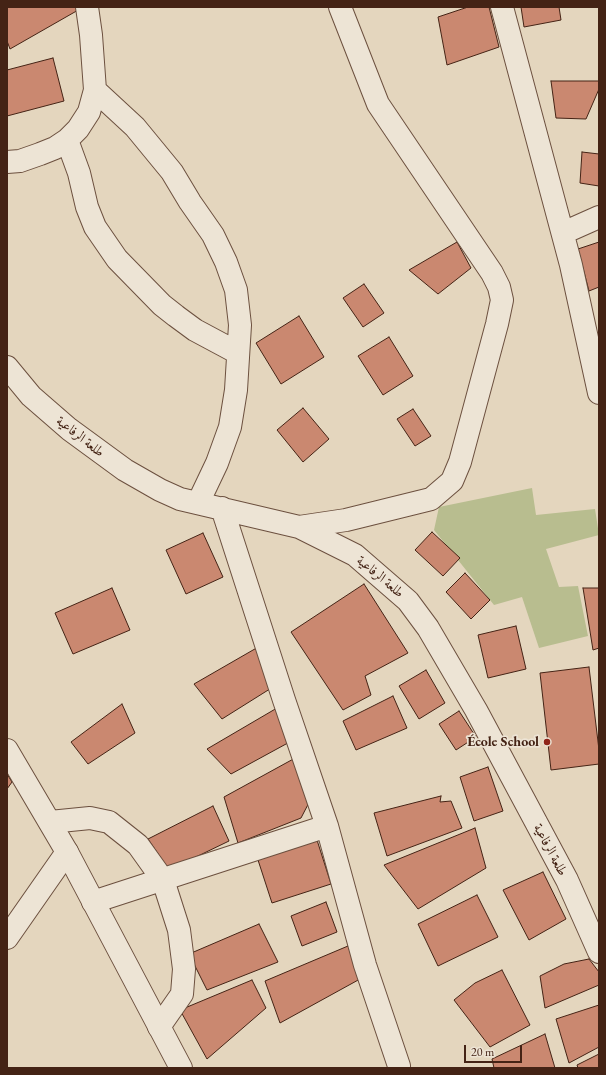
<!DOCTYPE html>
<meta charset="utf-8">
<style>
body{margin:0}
#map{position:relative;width:606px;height:1075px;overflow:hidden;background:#e4d6be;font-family:"EB Garamond",serif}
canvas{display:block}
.frame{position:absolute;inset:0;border:8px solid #442315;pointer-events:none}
.scale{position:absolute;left:464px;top:1045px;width:58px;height:18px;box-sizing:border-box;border:2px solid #442315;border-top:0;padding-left:5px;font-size:12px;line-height:14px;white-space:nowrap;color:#442315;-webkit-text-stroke:3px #ede4d5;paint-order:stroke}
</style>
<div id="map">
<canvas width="606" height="1075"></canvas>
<div class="frame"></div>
<div class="scale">20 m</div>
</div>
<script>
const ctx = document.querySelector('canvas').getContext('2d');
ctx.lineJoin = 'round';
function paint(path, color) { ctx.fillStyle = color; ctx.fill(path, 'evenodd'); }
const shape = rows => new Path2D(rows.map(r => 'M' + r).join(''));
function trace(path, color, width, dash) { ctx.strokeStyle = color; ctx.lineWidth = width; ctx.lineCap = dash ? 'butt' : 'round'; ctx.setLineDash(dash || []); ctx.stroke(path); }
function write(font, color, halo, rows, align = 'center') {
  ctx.font = font + ' "EB Garamond",Amiri,serif'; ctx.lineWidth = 3.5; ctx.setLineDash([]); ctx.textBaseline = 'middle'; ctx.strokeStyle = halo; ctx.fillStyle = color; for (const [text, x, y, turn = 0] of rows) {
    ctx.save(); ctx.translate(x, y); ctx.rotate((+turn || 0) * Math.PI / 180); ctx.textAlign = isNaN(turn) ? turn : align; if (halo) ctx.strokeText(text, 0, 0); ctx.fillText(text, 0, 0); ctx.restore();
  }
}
paint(shape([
 [532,488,536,515,595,509,599,535,546,549,559,587,578,586,588,636,539,648,522,597,494,605,434,530,439,507]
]), '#b8bd8f');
const building = shape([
 [7,7,79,7,80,9,10,49,7,41,7,7],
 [468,7,489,7,499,47,447,65,438,17,468,7],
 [521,7,559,7,561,20,524,27,521,7],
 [53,58,64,101,7,116,7,70,53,58],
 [551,81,599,81,599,89,586,119,556,118,551,81],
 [582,152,599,154,599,186,580,183,582,152],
 [457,242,471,268,438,294,409,270,457,242],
 [599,242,599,287,589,291,578,249,599,242],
 [364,284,384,313,363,327,343,298,364,284],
 [299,316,324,357,281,384,256,343,299,316],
 [389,337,413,376,383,395,358,356,389,337],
 [303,408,329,439,303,462,277,430,303,408],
 [413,409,431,436,415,446,397,419,413,409],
 [432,532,460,558,443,576,415,550,432,532],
 [203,533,223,577,186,594,166,550,203,533],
 [465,573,490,600,471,619,446,592,465,573],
 [364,584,408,653,365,676,371,695,343,710,291,632,364,584],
 [112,588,130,630,73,654,55,613,112,588],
 [583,588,599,588,599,648,593,650,583,588],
 [516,626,526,669,488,678,478,635,516,626],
 [260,646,273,687,222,719,194,684,260,646],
 [589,667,599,750,599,764,551,770,540,673,589,667],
 [426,670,445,703,419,719,399,686,426,670],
 [393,696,407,728,356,750,343,721,393,696],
 [122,704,135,733,88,764,71,742,122,704],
 [277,708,297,738,231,774,207,749,277,708],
 [459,711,476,737,456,750,439,724,459,711],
 [297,757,315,791,301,818,238,843,224,797,297,757],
 [488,767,503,811,474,821,460,777,488,767],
 [7,774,12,782,7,789,7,774],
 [441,796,440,802,451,801,462,828,387,856,374,813,441,796],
 [213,806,229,841,169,870,148,839,213,806],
 [475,828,486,868,418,909,384,865,475,828],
 [317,840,331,884,272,903,258,860,317,840],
 [543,872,566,919,529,940,503,890,543,872],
 [477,895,498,937,438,966,418,924,477,895],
 [326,902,337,932,302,946,291,916,326,902],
 [259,924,278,962,207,990,189,954,259,924],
 [348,946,360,979,280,1023,265,981,348,946],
 [589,959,599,972,599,985,545,1008,540,976,564,964,589,959],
 [502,970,530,1025,490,1047,454,1000,475,983,502,970],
 [252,980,266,1008,207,1059,180,1010,252,980],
 [599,1005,599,1047,569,1063,556,1019,599,1005],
 [545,1034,555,1068,494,1068,492,1059,545,1034],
 [599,1054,599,1068,578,1068,577,1065,599,1054]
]);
paint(building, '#ca8870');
trace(building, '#442315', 1);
const minor = shape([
 [502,7,571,265,599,393],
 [95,90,135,127,172,172,190,202,213,235,226,262,236,290,240,325,236,390,230,427,217,463,198,503],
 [67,140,79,173,87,207,95,227,117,259,162,305,176,316,195,330,238,353],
 [7,162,20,161,40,154,55,148,67,140,78,129,89,112,95,90,91,35,87,7],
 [563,233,599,217],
 [7,367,31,396,69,429,125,470,160,490,180,499,299,527,355,555,408,601,428,628,476,710,567,880,599,952],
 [222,508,284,700,327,826,365,965,399,1066],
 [299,527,346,520,431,499,452,481,460,462,497,324,502,300,499,287,492,273,378,104,340,7],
 [50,822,90,818,109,822,138,845,163,880,179,930,184,969,182,994,159,1027],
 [93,902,327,826],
 [7,938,67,852]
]);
const tertiary = shape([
 [7,750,67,852,181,1068]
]);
trace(minor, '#6c503f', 24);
trace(tertiary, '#6c503f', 24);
trace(minor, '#ede4d5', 22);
trace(tertiary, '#ede4d5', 22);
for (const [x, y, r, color] of [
 [547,742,4,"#8f2418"]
]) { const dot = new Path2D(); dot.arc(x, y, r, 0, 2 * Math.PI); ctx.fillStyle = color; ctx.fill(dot); trace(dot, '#ede4d5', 1.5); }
write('14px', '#442315', '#ede4d5', [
 ["طلعة الرفاعية",80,437,38],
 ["طلعة الرفاعية",380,577,40],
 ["طلعة الرفاعية",550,850,62]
]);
write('bold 14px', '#442315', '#ede4d5', [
 ["École School",539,742]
], 'right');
</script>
